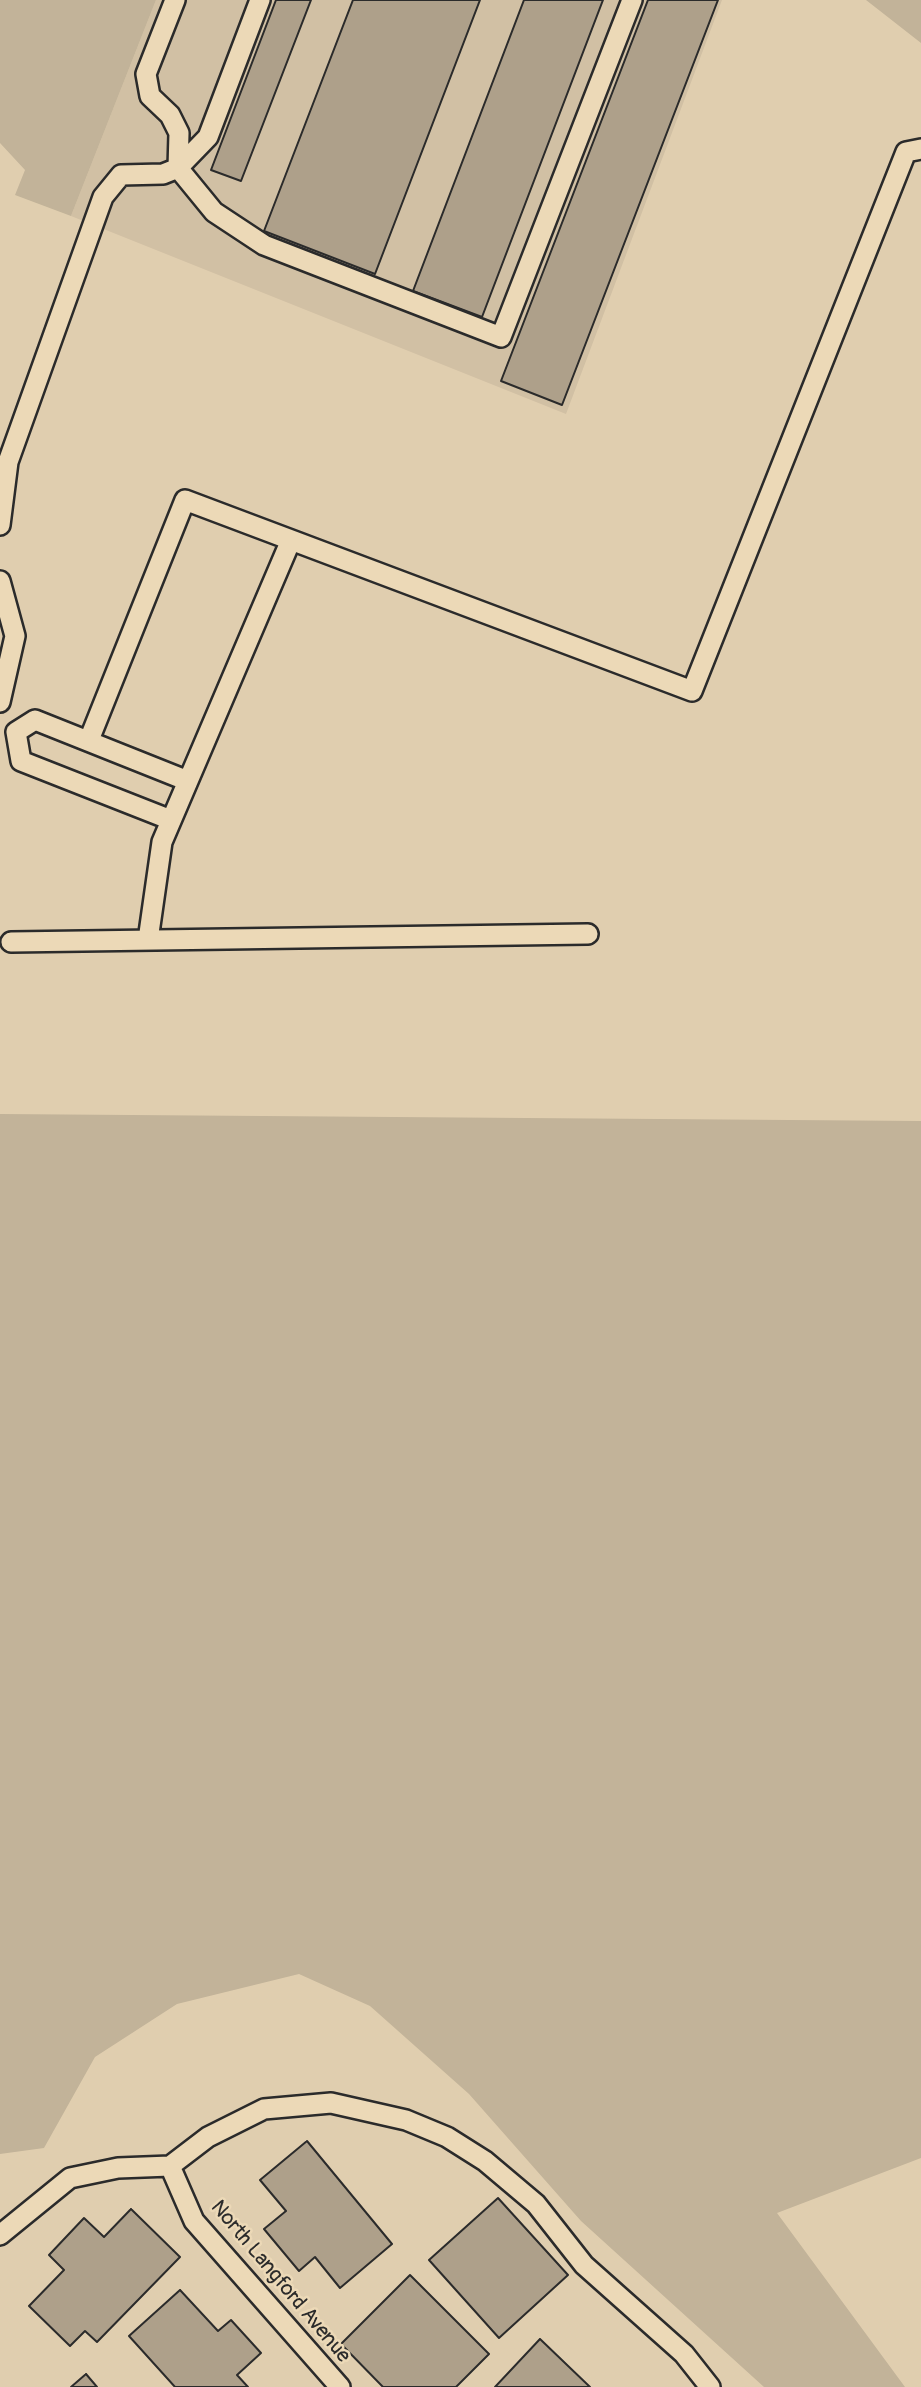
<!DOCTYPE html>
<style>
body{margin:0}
canvas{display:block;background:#e0ceaf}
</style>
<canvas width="921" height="2387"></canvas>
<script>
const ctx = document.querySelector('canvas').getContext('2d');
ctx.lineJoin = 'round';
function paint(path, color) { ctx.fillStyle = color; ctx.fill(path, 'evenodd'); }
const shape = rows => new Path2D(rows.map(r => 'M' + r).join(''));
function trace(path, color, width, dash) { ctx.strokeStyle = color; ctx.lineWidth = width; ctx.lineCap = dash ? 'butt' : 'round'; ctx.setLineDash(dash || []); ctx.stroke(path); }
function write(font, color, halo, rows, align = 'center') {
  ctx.font = font + ' Pangolin,sans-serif'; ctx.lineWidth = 5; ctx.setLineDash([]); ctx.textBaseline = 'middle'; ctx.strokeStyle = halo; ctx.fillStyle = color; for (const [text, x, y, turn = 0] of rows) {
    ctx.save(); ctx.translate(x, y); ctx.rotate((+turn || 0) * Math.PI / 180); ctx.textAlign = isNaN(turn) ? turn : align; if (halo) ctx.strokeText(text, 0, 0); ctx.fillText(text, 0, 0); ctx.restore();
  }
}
paint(shape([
 [156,0,722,0,566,414,71,216]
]), '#d1c0a4');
paint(shape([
 [0,0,156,0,71,216,15,195,25,170,0,143],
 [866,0,921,0,921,43],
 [0,1114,921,1121,921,2158,777,2213,905,2387,764,2387,581,2221,469,2094,370,2006,299,1974,177,2004,95,2057,44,2148,0,2154]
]), '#c2b399');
const building = shape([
 [276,0,311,0,241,181,211,170,276,0],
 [353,0,480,0,375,274,264,231,353,0],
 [524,0,603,0,482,317,413,291,524,0],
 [648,0,718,0,562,405,501,381,648,0],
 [307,2141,392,2244,340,2288,315,2257,299,2271,264,2229,286,2211,260,2180,307,2141],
 [498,2198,568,2275,499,2338,429,2260,498,2198],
 [131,2209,180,2257,97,2342,85,2331,70,2346,29,2306,64,2270,49,2255,84,2218,104,2237,131,2209],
 [410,2275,489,2354,456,2387,383,2387,341,2344,410,2275],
 [180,2290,218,2331,231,2320,261,2353,237,2375,248,2387,175,2387,129,2336,180,2290],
 [540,2339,590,2387,495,2387,540,2339],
 [86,2374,97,2387,71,2387,86,2374]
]);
paint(building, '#aea08a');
trace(building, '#2b2b2b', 2);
const lane = shape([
 [175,0,146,74,150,96,170,115,179,133,178,168,214,212,264,245,501,337,632,0],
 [0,525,8,462,103,197,121,175,163,174,178,168,208,137,260,0],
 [0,581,15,636,0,702],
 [16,732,21,761,171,820],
 [16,732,35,720,188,781],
 [89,740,185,500,692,691,906,152,921,149],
 [148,940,162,842,291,540],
 [11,942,588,934],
 [170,2166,194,2221,340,2387],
 [0,2235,70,2178,118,2168,170,2166,208,2137,264,2109,331,2103,406,2120,447,2137,485,2161,536,2204,584,2265,684,2354,710,2387]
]);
trace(lane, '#2b2b2b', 24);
trace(lane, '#ecd9b7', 19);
write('21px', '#2b2b2b', '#ecd9b7', [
 ["North Langford Avenue",280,2282,50]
]);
</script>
